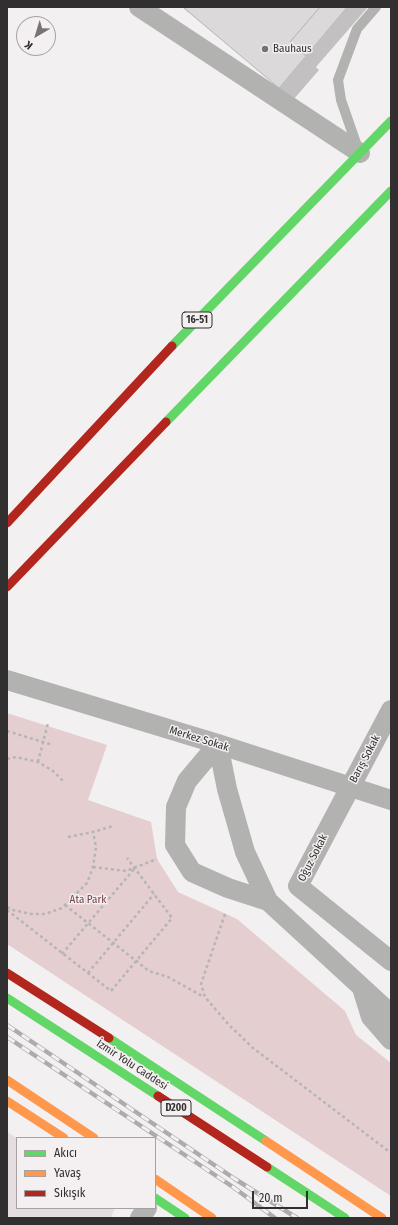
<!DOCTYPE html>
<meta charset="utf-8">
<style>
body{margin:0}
#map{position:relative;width:398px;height:1225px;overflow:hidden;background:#f3f0f1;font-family:"Fira Sans Condensed",sans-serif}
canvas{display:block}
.frame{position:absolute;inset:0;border:8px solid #312f2f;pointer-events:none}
.legend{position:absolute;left:16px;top:1137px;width:140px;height:72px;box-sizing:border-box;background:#f4eff0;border:1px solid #a6a2a3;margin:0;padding:5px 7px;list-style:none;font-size:12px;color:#312f2f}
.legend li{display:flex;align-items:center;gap:8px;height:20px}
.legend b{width:20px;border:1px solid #a6a2a3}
.north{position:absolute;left:16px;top:16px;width:40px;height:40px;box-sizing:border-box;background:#f4eff0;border:1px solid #a6a2a3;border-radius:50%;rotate:218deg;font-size:11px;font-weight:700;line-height:16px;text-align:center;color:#312f2f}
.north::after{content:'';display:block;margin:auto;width:14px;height:18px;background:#757373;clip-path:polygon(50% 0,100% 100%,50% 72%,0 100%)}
.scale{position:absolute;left:252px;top:1191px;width:56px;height:18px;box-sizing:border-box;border:2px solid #312f2f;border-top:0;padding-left:5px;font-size:12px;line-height:14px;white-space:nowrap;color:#312f2f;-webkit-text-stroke:3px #f4eff0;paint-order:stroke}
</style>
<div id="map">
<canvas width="398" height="1225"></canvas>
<div class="frame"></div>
<ul class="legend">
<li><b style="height:5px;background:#63d668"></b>Akıcı</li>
<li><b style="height:5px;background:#ff974d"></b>Yavaş</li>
<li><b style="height:5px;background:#b3261e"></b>Sıkışık</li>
</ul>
<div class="north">K</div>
<div class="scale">20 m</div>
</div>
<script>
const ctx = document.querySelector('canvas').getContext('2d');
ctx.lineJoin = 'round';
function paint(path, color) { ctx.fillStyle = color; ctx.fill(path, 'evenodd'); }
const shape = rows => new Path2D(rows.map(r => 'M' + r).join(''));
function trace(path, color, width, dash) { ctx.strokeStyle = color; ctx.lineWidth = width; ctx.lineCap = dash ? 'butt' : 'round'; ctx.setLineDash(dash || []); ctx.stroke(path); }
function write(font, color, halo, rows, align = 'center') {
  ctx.font = font + ' "Fira Sans Condensed",sans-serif'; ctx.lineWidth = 3; ctx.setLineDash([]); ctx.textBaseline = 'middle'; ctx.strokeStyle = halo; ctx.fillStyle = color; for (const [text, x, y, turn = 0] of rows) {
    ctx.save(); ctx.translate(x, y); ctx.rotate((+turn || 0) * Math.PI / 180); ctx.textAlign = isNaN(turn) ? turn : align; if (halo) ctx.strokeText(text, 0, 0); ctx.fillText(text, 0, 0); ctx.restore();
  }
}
paint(shape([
 [7,1132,17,1138,17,1208,115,1208,111,1218,7,1218]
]), '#e5dedf');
paint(shape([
 [7,713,107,745,88,800,151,822,157,859,178,892,237,919,345,1011,356,1035,391,1063,391,1196,7,944]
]), '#e4ced0');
paint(shape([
 [182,7,368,7,316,67,319,70,293,100]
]), '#0003');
const building = shape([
 [183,7,320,7,290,42,306,56,279,88,183,7],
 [320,7,347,7,306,56,290,42,320,7]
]);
paint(building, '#dbd9da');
trace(building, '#bdbabb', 1);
trace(shape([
 [7,731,53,745],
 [7,759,16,757,38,762,53,771,64,782],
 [38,762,48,723],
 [68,837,93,832,113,826],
 [93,867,126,871,157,859],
 [65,905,149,971,168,977,204,997],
 [7,907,13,910,31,914,45,914,62,908,87,883,93,867,96,847,93,832],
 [7,910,111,991,172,918,127,858],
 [225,914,201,984,205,997,229,1025,253,1048,391,1153],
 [62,954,135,868],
 [88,973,154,894]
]), '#b6b5b6', 2.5, [3, 3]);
trace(shape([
 [358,149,341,100,338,80,357,29,376,7]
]), '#b2b2b1', 10);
trace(shape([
 [139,7,360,153],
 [7,680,218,744,391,800],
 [391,710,298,886,391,961],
 [218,744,227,789,245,852,268,901,391,1014],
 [218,744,187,781,176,807,175,845,192,872,228,888,268,901],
 [362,988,371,1017,391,1040],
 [140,1218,147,1208]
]), '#b2b2b1', 20);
trace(shape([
 [172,346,391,121],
 [166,422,391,191],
 [7,998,158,1096],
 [109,1038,266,1141],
 [267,1167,345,1218],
 [155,1198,185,1218]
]), '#63d668', 9);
trace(shape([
 [7,1080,94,1138],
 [7,1101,64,1138],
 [266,1141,382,1218],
 [155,1179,212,1218]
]), '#ff974d', 9);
trace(shape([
 [7,523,172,346],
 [7,587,166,422],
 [7,973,109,1038],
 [158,1096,267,1167]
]), '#b3261e', 9);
const rail = shape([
 [7,1025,235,1179,297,1218],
 [7,1037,233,1187,275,1218]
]);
trace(rail, '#adacad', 4.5);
trace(rail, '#f4eff0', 3, [9]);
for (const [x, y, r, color] of [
 [265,49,4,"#757373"]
]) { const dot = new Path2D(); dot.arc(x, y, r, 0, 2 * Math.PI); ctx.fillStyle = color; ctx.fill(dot); trace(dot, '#f4eff0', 1.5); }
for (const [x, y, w] of [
 [197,320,30],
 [176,1108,30]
]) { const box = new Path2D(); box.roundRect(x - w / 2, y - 8, w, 16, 3); ctx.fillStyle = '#f4eff0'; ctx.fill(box); trace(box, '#312f2f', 1); }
write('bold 10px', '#312f2f', null, [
 ["16-51",197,320],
 ["D200",176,1108]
]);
write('11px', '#312f2f', '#f4eff0', [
 ["Bauhaus",273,49]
], 'left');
write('11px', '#312f2f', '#f4eff0', [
 ["Merkez Sokak",199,739,17],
 ["Barış Sokak",365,759,-62],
 ["Oğuz Sokak",313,858,-63],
 ["İzmir Yolu Caddesi",132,1065,33]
]);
write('11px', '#774047', '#f4eff0', [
 ["Ata Park",88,900]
]);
</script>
